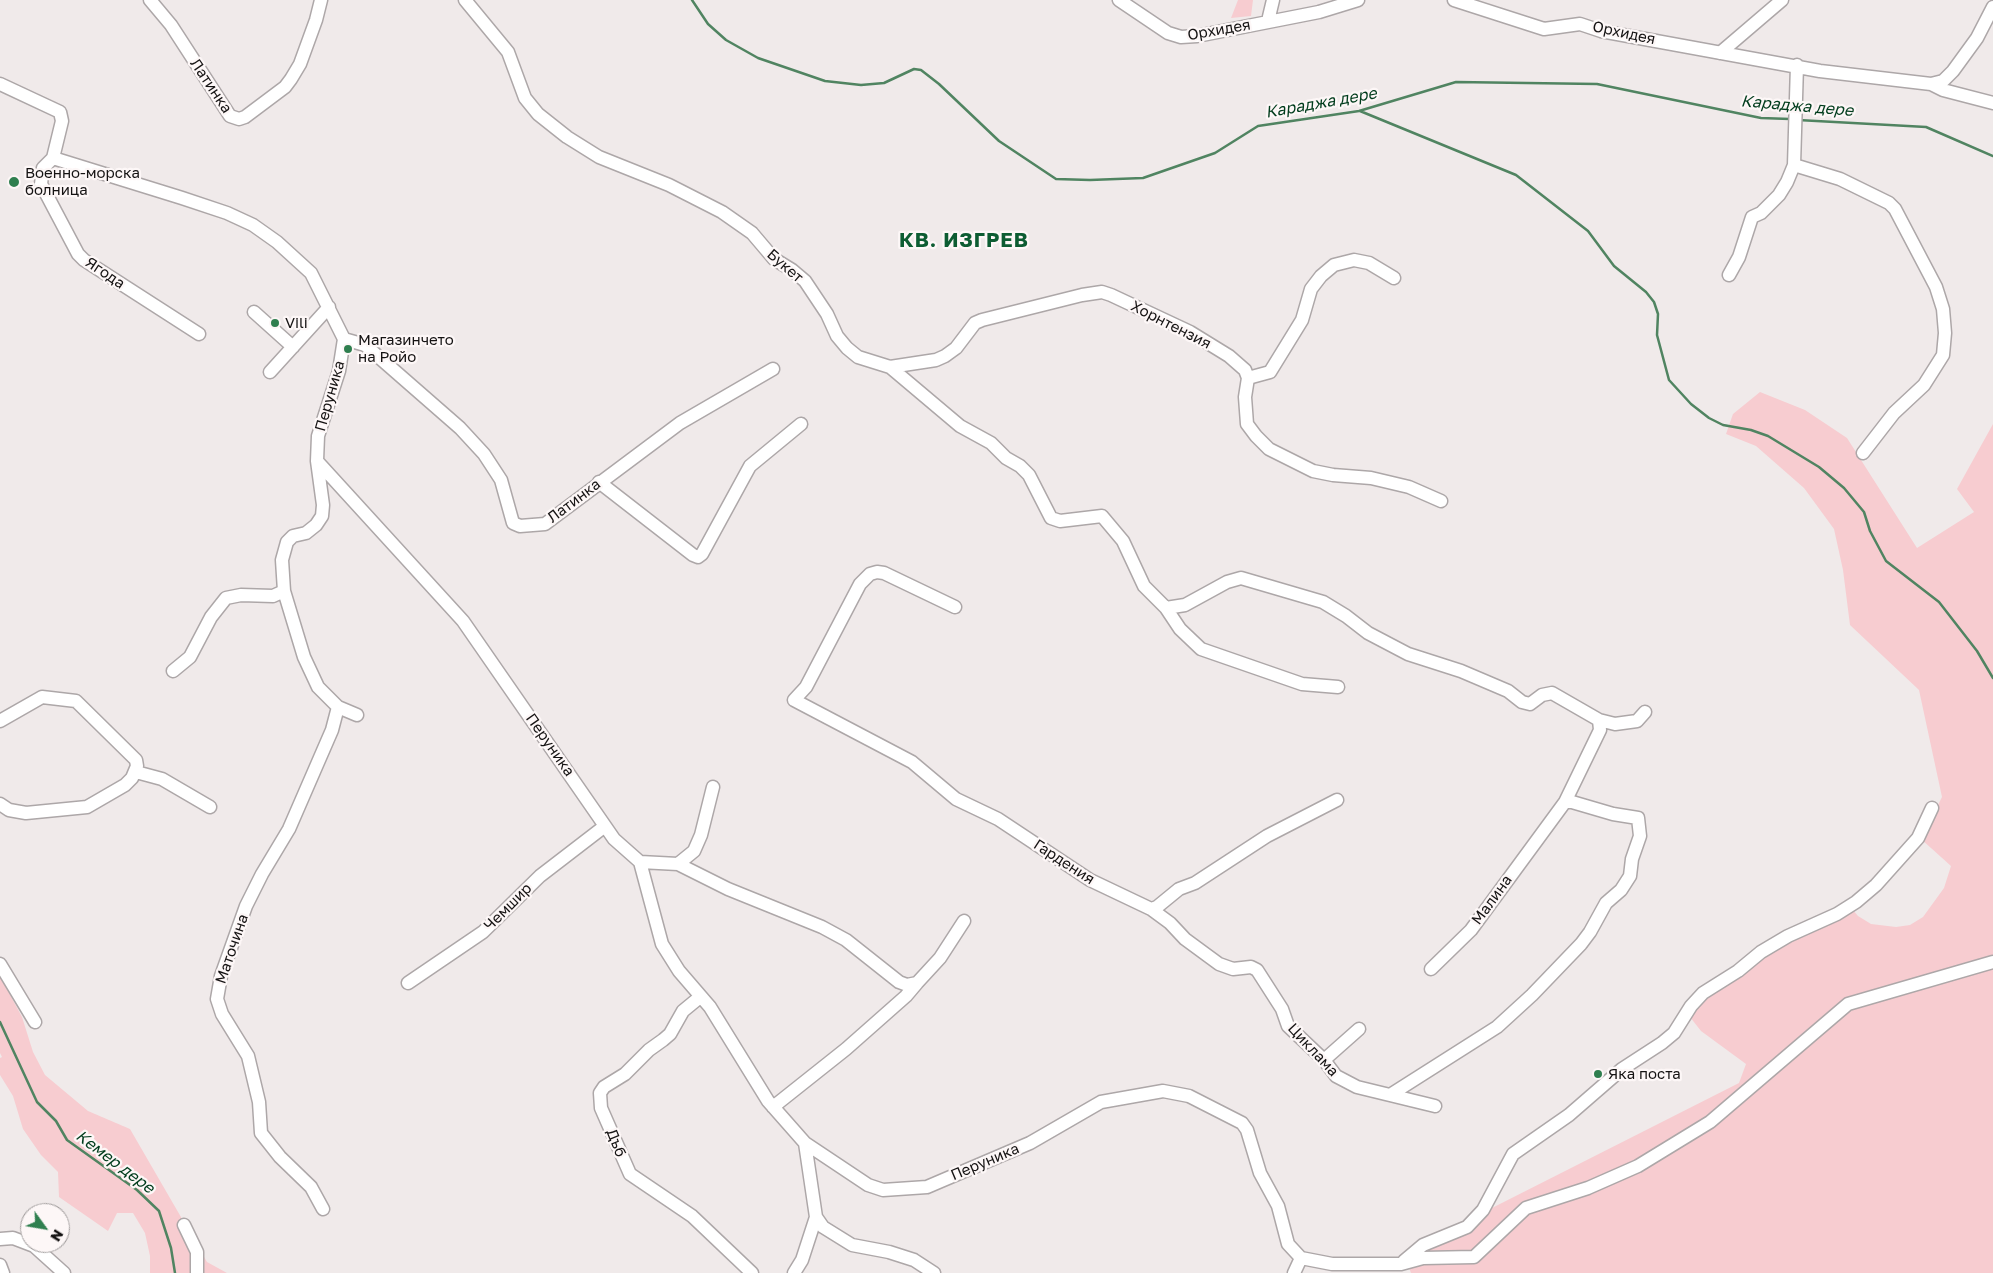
<!DOCTYPE html>
<meta charset="utf-8">
<style>
body{margin:0}
#map{position:relative;width:1993px;height:1273px;overflow:hidden;background:#f0eaea;font-family:"Golos Text",sans-serif}
canvas{display:block}
.north{position:absolute;left:20px;top:1203px;width:50px;height:50px;box-sizing:border-box;background:#fdf7f7;border:1px solid #a09c9c;border-radius:50%;rotate:122deg;font-size:14px;font-weight:700;line-height:20px;text-align:center;color:#151313}
.north::after{content:'';display:block;margin:auto;width:18px;height:22px;background:#2f7f4f;clip-path:polygon(50% 0,100% 100%,50% 72%,0 100%)}
</style>
<div id="map">
<canvas width="1993" height="1273"></canvas>
<div class="north">N</div>
</div>
<script>
const ctx = document.querySelector('canvas').getContext('2d');
ctx.lineJoin = 'round';
function paint(path, color) { ctx.fillStyle = color; ctx.fill(path, 'evenodd'); }
const shape = rows => new Path2D(rows.map(r => 'M' + r).join(''));
function trace(path, color, width, dash) { ctx.strokeStyle = color; ctx.lineWidth = width; ctx.lineCap = dash ? 'butt' : 'round'; ctx.setLineDash(dash || []); ctx.stroke(path); }
function write(font, color, halo, rows, align = 'center') {
  ctx.font = font + ' "Golos Text",sans-serif'; ctx.lineWidth = 4.5; ctx.setLineDash([]); ctx.textBaseline = 'middle'; ctx.strokeStyle = halo; ctx.fillStyle = color; for (const [text, x, y, turn = 0] of rows) {
    ctx.save(); ctx.translate(x, y); ctx.rotate((+turn || 0) * Math.PI / 180); ctx.textAlign = isNaN(turn) ? turn : align; if (halo) ctx.strokeText(text, 0, 0); ctx.fillText(text, 0, 0); ctx.restore();
  }
}
paint(shape([
 [1238,0,1253,0,1251,16,1231,18],
 [1760,392,1805,410,1847,438,1917,548,1974,512,1957,489,1993,424,1993,1273,1411,1273,1407,1262,1439,1239,1469,1234,1490,1209,1739,1083,1746,1064,1701,1031,1690,1017,1704,996,1758,950,1852,909,1858,916,1871,924,1896,927,1910,925,1923,917,1944,888,1951,866,1921,839,1942,797,1919,690,1850,625,1843,570,1834,529,1804,488,1756,446,1726,434,1733,414],
 [0,976,22,1017,33,1052,45,1075,88,1111,130,1129,207,1262,227,1273,150,1273,150,1256,145,1233,133,1213,117,1213,108,1231,59,1197,58,1172,41,1155,23,1129,13,1096,0,1075,0,1058,2,1057,0,1053]
]), '#f7ccd0');
trace(shape([
 [692,0,708,24,726,40,758,58,825,81,861,85,884,83,914,69,921,70,939,84,999,141,1056,179,1090,180,1143,178,1215,153,1258,126,1359,111,1456,82,1597,84,1761,118,1790,119],
 [1360,111,1516,175,1588,231,1614,266,1646,292,1654,302,1658,314,1657,335,1669,380,1691,404,1709,418,1723,425,1751,430,1768,436,1819,467,1844,488,1864,512,1870,531,1886,561,1939,602,1977,651,1993,678],
 [1798,120,1926,127,1993,156],
 [0,1022,37,1102,56,1121,67,1140,137,1190,159,1211,171,1248,175,1273]
]), '#508461', 2.5);
const minor = shape([
 [150,0,171,25,230,116,239,119,245,117,285,87,291,79,300,64,316,20,321,0],
 [465,0,508,52,525,98,538,114,567,137,599,157,669,185,722,212,752,233,774,259,792,270,805,281,827,314,837,336,847,348,858,357,890,367,960,426,991,443,1006,458,1020,466,1029,475,1051,518,1060,521,1102,516,1123,541,1144,586,1166,608,1180,629,1201,649,1302,684,1338,687],
 [1119,0,1168,33,1181,37,1197,36,1319,12,1358,0],
 [1454,0,1544,29,1580,24,1601,31,1820,71,1931,84,1943,81,1953,71,1977,38,1993,7],
 [1268,21,1273,0],
 [1720,53,1782,0],
 [0,84,60,112,62,121,53,158],
 [1931,84,1943,90,1993,103],
 [53,158,182,198,227,213,253,225,277,242,311,273,344,339,339,371,318,436,317,461,323,505,322,516,316,525,306,533,293,536,287,542,282,560,284,591,273,596,241,595,226,598,211,617,190,657,173,671],
 [53,158,43,168,41,184,78,254,84,260,199,334],
 [1794,165,1840,179,1889,203,1895,209,1936,287,1943,309,1945,333,1943,355,1924,385,1894,413,1863,453],
 [1729,275,1739,257,1752,217,1761,213,1779,195,1787,182,1794,165,1797,65],
 [254,312,293,347],
 [344,339,365,345,460,428,484,454,501,480,513,523,520,526,545,524,680,423,773,369],
 [890,367,936,360,945,356,956,348,975,323,982,320,1082,295,1102,292,1111,295,1190,332,1229,356,1245,370,1248,378,1270,372,1302,320,1311,289,1321,276,1334,265,1354,260,1369,263,1394,278],
 [270,372,329,307],
 [1248,378,1245,397,1247,424,1256,436,1269,449,1313,471,1333,475,1371,478,1409,487,1441,501],
 [317,461,463,621,614,839,640,862,678,864,728,889,822,927,846,940,899,982,907,985,917,983,940,958,964,921],
 [599,482,693,555,698,557,702,554,750,466,801,424],
 [284,591,304,657,318,687,338,707,357,715],
 [955,607,884,573,877,572,870,574,860,584,806,687,794,700,912,762,956,799,998,819,1090,880,1151,909,1157,907,1179,889,1195,883,1267,836,1337,800],
 [1166,608,1185,605,1227,582,1241,578,1323,602,1346,616,1368,633,1408,654,1461,671,1508,691,1522,702,1530,704,1542,695,1552,693,1599,720,1615,724,1637,721,1645,712],
 [0,721,42,697,76,701,136,760,137,766,132,778,125,785,87,807,26,813,9,810,0,804],
 [136,772,162,779,210,807],
 [1565,802,1600,730,1599,720],
 [640,862,662,944,679,971,710,1007,768,1101,805,1143,868,1185,883,1190,927,1187,1030,1143,1101,1102,1163,1091,1189,1096,1242,1123,1247,1130,1260,1173,1278,1206,1288,1244,1301,1258,1332,1264,1401,1264,1423,1258,1474,1257,1526,1208,1588,1188,1638,1166,1710,1122,1848,1004,1993,962],
 [678,864,694,851,701,835,713,787],
 [1151,909,1170,923,1185,939,1219,964,1233,969,1251,967,1257,970,1282,1009,1288,1026,1324,1060,1336,1076,1357,1087,1435,1106],
 [0,964,35,1022],
 [408,983,483,932,540,876,605,826],
 [700,997,683,1011,670,1034,663,1040,649,1050,625,1074,604,1087,600,1093,601,1108,630,1174,692,1216,752,1273],
 [1324,1060,1359,1029],
 [1390,1095,1497,1027,1532,995,1581,944,1590,932,1606,903,1621,890,1630,876,1632,859,1640,836,1638,818,1613,814,1572,802,1565,802,1471,930,1431,969],
 [773,1107,846,1049,906,996,917,983],
 [323,1209,311,1187,280,1157,261,1133,259,1102,248,1056,222,1014,217,999,221,976,246,906,262,874,289,829,332,730,338,707],
 [816,1217,823,1227,852,1245,889,1252,914,1260,934,1273],
 [184,1225,197,1252,197,1273],
 [0,1239,13,1238,34,1246,64,1273],
 [1404,1261,1423,1245,1467,1227,1483,1210,1513,1154,1569,1115,1622,1069,1662,1043,1674,1033,1691,1006,1703,993,1738,971,1761,952,1788,936,1837,914,1856,902,1876,885,1918,838,1932,808],
 [0,1265,3,1273],
 [794,1273,802,1260,816,1217,805,1143],
 [1294,1273,1301,1258]
]);
trace(minor, '#ada7a8', 15);
trace(minor, '#fff', 12);
for (const [x, y, r, color] of [
 [14,182,6,"#2f7f4f"],
 [275,323,5,"#2f7f4f"],
 [348,349,5,"#2f7f4f"],
 [1598,1074,5,"#2f7f4f"]
]) { const dot = new Path2D(); dot.arc(x, y, r, 0, 2 * Math.PI); ctx.fillStyle = color; ctx.fill(dot); trace(dot, '#fdf7f7', 2); }
write('15px', '#151313', '#fdf7f7', [
 ["Орхидея",1219,30,-10],
 ["Орхидея",1624,33,12],
 ["Латинка",211,86,56],
 ["Букет",785,266,41],
 ["Ягода",105,273,34],
 ["Хорнтензия",1171,325,27],
 ["Перуника",330,396,-74],
 ["Латинка",574,501,-37],
 ["Перуника",550,745,55],
 ["Гардения",1064,862,33],
 ["Малина",1492,900,-54],
 ["Чемшир",508,907,-45],
 ["Маточина",232,949,-71],
 ["Циклама",1313,1050,47],
 ["Дъб",616,1143,68],
 ["Перуника",985,1162,-23]
]);
write('15px', '#151313', '#fdf7f7', [
 ["Военно-морска",25,173],
 ["болница",25,190],
 ["Vili",285,323],
 ["Магазинчето",358,340],
 ["на Ройо",358,357],
 ["Яка поста",1608,1074]
], 'left');
write('italic 16px', '#003c1c', '#fdf7f7', [
 ["Караджа дере",1321,103,-10],
 ["Караджа дере",1797,106,5],
 ["Кемер дере",115,1162,37]
]);
ctx.letterSpacing = '1px';
write('bold 20px', '#0e5d33', '#fdf7f7', [
 ["КВ. ИЗГРЕВ",964,241]
]);
ctx.letterSpacing = '0px';
</script>
